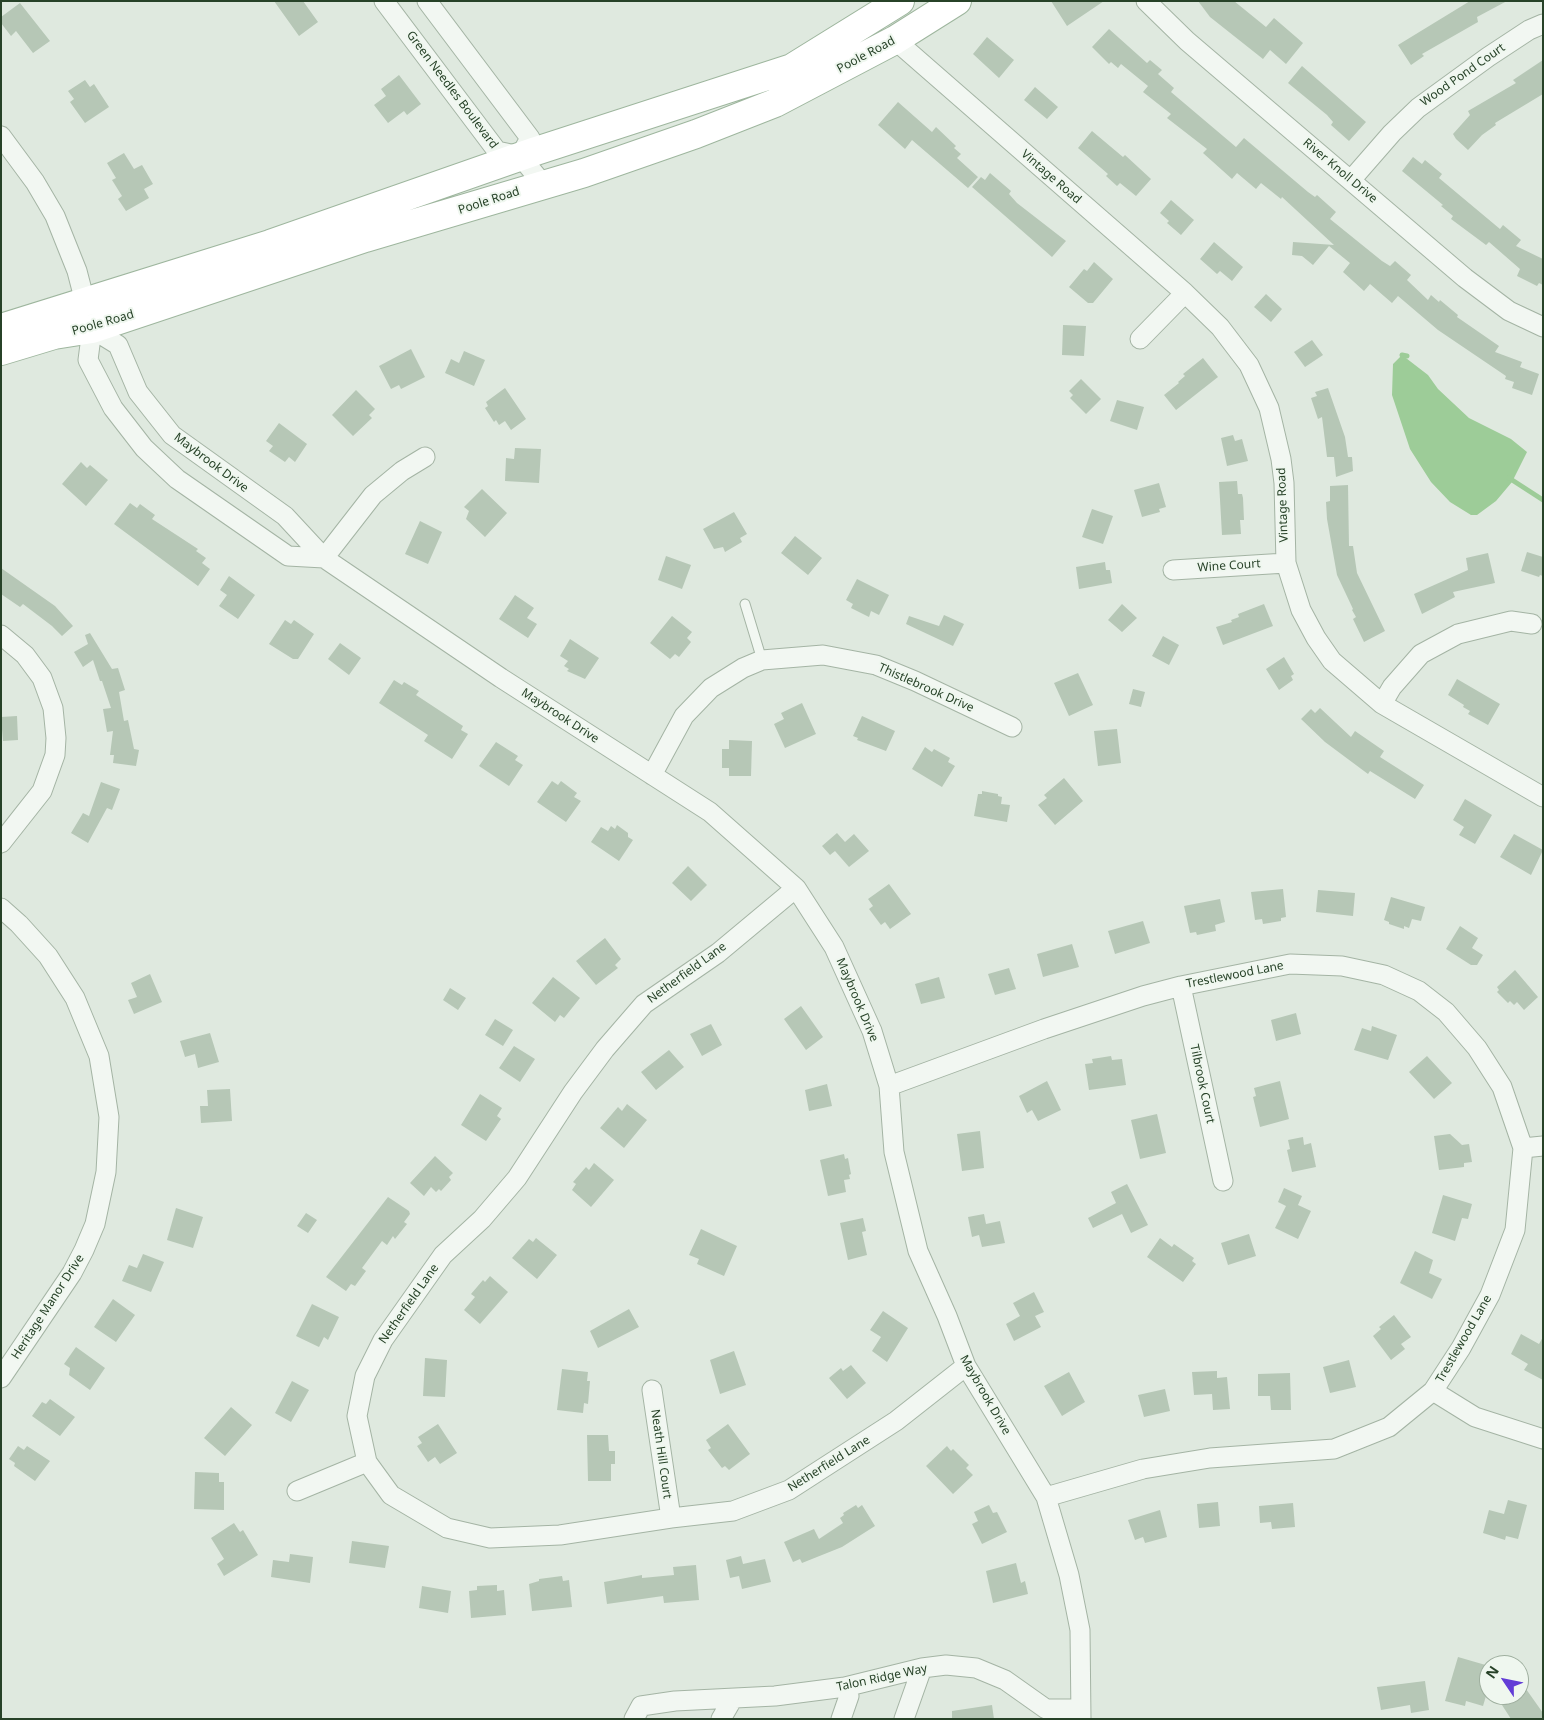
<!DOCTYPE html>
<style>
body{margin:0}
#map{position:relative;width:1544px;height:1720px;overflow:hidden;background:#dfe9df;font-family:"Noto Sans",sans-serif}
canvas{display:block}
.frame{position:absolute;inset:0;border:2px solid #274228;pointer-events:none}
.north{position:absolute;left:1479px;top:1655px;width:50px;height:50px;box-sizing:border-box;background:#eff7ef;border:1px solid #9faf9f;border-radius:50%;rotate:304deg;font-size:14px;font-weight:700;line-height:20px;text-align:center;color:#274228}
.north::after{content:'';display:block;margin:auto;width:18px;height:22px;background:#623dd6;clip-path:polygon(50% 0,100% 100%,50% 72%,0 100%)}
</style>
<div id="map">
<canvas width="1544" height="1720"></canvas>
<div class="frame"></div>
<div class="north">N</div>
</div>
<script>
const ctx = document.querySelector('canvas').getContext('2d');
ctx.lineJoin = 'round';
function paint(path, color) { ctx.fillStyle = color; ctx.fill(path, 'evenodd'); }
const shape = rows => new Path2D(rows.map(r => 'M' + r).join(''));
function trace(path, color, width, dash) { ctx.strokeStyle = color; ctx.lineWidth = width; ctx.lineCap = dash ? 'butt' : 'round'; ctx.setLineDash(dash || []); ctx.stroke(path); }
function write(font, color, halo, rows, align = 'center') {
  ctx.font = font + ' "Noto Sans",sans-serif'; ctx.lineWidth = 4; ctx.setLineDash([]); ctx.textBaseline = 'middle'; ctx.strokeStyle = halo; ctx.fillStyle = color; for (const [text, x, y, turn = 0] of rows) {
    ctx.save(); ctx.translate(x, y); ctx.rotate((+turn || 0) * Math.PI / 180); ctx.textAlign = isNaN(turn) ? turn : align; if (halo) ctx.strokeText(text, 0, 0); ctx.fillText(text, 0, 0); ctx.restore();
  }
}
paint(shape([
 [1402,355,1428,375,1438,389,1469,418,1511,439,1527,452,1512,482,1496,501,1477,515,1471,515,1450,502,1431,482,1410,449,1392,395,1393,364]
]), '#9dcc98');
trace(shape([
 [1402,355,1407,356],
 [1509,478,1543,500]
]), '#9dcc98', 5);
paint(shape([
 [274,1,303,1,318,22,299,36],
 [1051,1,1104,1,1067,26],
 [1198,1,1234,1,1266,27,1274,18,1303,43,1286,64,1270,50,1263,59,1210,17],
 [1470,1,1507,1,1477,17,1478,22,1422,54,1424,56,1411,65,1398,45],
 [20,3,50,41,33,53,16,31,11,36,1,23,1,17],
 [1109,29,1147,63,1150,60,1162,70,1158,74,1174,88,1171,92,1236,147,1244,138,1308,192,1315,197,1317,195,1336,212,1330,219,1382,261,1390,266,1395,261,1411,275,1407,280,1428,300,1431,295,1439,302,1440,300,1458,315,1457,317,1499,346,1495,352,1522,362,1520,367,1539,374,1532,395,1512,388,1514,382,1505,379,1506,376,1438,330,1398,296,1392,303,1370,284,1364,291,1343,272,1350,263,1329,246,1313,265,1302,256,1292,255,1293,242,1334,245,1282,197,1281,199,1261,183,1256,189,1237,173,1232,179,1203,153,1207,149,1167,118,1171,114,1143,92,1148,86,1121,64,1118,68,1111,62,1109,64,1092,47],
 [987,37,1014,60,999,78,973,54],
 [1543,60,1543,94,1495,123,1496,125,1482,135,1468,150,1456,139,1453,134,1470,115,1468,111,1516,83,1513,80],
 [1302,66,1366,122,1349,141,1331,125,1333,122,1327,115,1288,83],
 [399,75,421,104,407,115,404,111,388,123,374,105,386,96,381,89],
 [85,80,90,87,94,84,109,107,85,123,70,102,74,99,68,91],
 [1035,87,1058,107,1047,119,1024,100],
 [898,102,932,132,936,127,956,146,954,148,961,154,957,158,978,177,968,188,912,140,905,149,878,125],
 [1092,131,1123,157,1125,155,1151,179,1136,196,1120,183,1117,186,1106,176,1108,174,1078,148],
 [124,153,134,169,142,165,153,184,144,189,149,198,126,211,118,199,122,196,112,180,116,178,107,163],
 [1413,157,1422,164,1425,160,1442,174,1439,178,1500,229,1503,225,1521,240,1516,246,1543,259,1543,285,1539,283,1537,286,1517,276,1520,269,1489,242,1486,245,1451,219,1453,216,1441,206,1443,205,1402,171],
 [990,173,1011,191,1009,194,1017,203,1066,241,1052,257,972,187,981,177,985,180],
 [1171,200,1194,220,1181,235,1167,223,1169,221,1160,213],
 [1214,242,1243,267,1232,281,1220,271,1217,274,1200,259],
 [1094,262,1113,279,1093,303,1088,303,1069,287,1084,269,1087,271],
 [1266,294,1282,309,1271,322,1254,307],
 [1063,325,1086,326,1084,356,1062,355],
 [1312,340,1323,355,1305,367,1294,352],
 [411,349,425,377,401,389,399,385,391,389,379,366],
 [464,351,485,360,474,386,445,373,451,359,459,363],
 [1203,358,1218,377,1176,410,1164,395,1179,383,1178,382,1185,376,1183,374],
 [1081,379,1101,399,1086,414,1070,398,1073,395,1069,391],
 [505,388,526,419,511,430,505,421,499,425,496,420,494,422,485,408,488,406,486,402],
 [1328,388,1345,437,1348,457,1352,457,1353,471,1336,477,1334,457,1327,457,1322,417,1318,419,1311,398,1317,396,1315,392],
 [356,390,375,409,369,415,372,418,353,436,332,415],
 [1117,400,1144,407,1137,430,1110,421],
 [279,423,307,444,295,462,289,457,285,462,269,451,273,446,266,441],
 [1233,435,1235,441,1242,439,1248,461,1227,466,1221,438],
 [515,448,541,449,539,483,505,481,506,458,514,459],
 [81,462,87,468,90,465,108,480,86,506,62,484],
 [1237,481,1238,494,1242,494,1243,498,1244,520,1240,520,1241,534,1222,535,1219,482],
 [1159,483,1166,507,1159,509,1160,512,1142,517,1134,490],
 [1348,485,1349,546,1353,546,1357,573,1385,631,1364,642,1353,619,1356,617,1352,610,1353,609,1337,575,1327,519,1326,502,1330,501,1330,486],
 [482,489,507,513,485,537,466,519,469,511,464,507],
 [130,503,137,508,140,504,155,515,152,519,198,549,196,551,206,558,202,563,210,569,198,586,114,524],
 [1092,509,1113,516,1103,544,1082,537],
 [734,512,747,534,740,538,742,542,725,552,723,547,714,549,703,529],
 [420,521,442,532,428,564,405,554],
 [795,536,822,558,808,575,781,553],
 [1527,552,1543,557,1543,576,1540,575,1539,577,1521,571],
 [1488,553,1495,583,1453,592,1455,597,1422,614,1414,594,1468,570,1466,558],
 [666,556,691,565,682,589,658,580],
 [1105,562,1106,570,1110,570,1112,583,1079,589,1076,567],
 [1,568,55,606,73,626,62,636,52,626,23,604,20,607,1,594],
 [229,576,255,595,238,619,219,606,227,595,220,590],
 [857,579,889,595,879,615,871,611,869,617,851,608,853,604,846,600],
 [515,595,534,608,527,618,537,624,528,638,499,619],
 [1122,604,1137,618,1122,632,1108,620],
 [1264,604,1273,626,1223,645,1216,627,1232,622,1231,620,1239,617,1238,614],
 [944,615,964,624,953,646,906,624,909,616,939,626],
 [672,616,692,632,687,638,691,642,679,657,675,654,670,659,650,643],
 [285,620,291,624,294,620,314,634,298,659,293,659,269,644],
 [90,633,112,669,118,668,125,690,119,692,124,721,128,720,134,749,139,750,136,766,113,763,114,755,110,755,113,731,107,732,103,709,111,708,102,681,100,681,93,660,83,667,74,652,88,644,85,635],
 [1163,636,1179,645,1169,665,1152,656],
 [570,639,599,658,585,679,567,671,569,669,564,666,568,661,560,656],
 [340,643,361,658,349,675,328,659],
 [1284,657,1294,674,1291,676,1293,680,1279,690,1266,669],
 [1078,673,1093,705,1069,716,1054,683],
 [1457,679,1500,704,1488,725,1468,714,1470,711,1463,707,1464,705,1448,695],
 [394,680,402,685,404,682,419,691,416,695,463,726,461,730,468,734,452,759,424,741,428,735,379,703],
 [1133,689,1145,692,1141,707,1129,704],
 [802,703,816,734,785,748,774,724,784,719,781,713],
 [1320,708,1351,737,1355,731,1384,751,1380,757,1424,785,1415,799,1370,771,1368,774,1325,742,1301,719,1311,709,1315,713],
 [17,716,18,740,3,741,1,717],
 [862,716,895,731,886,751,857,740,858,738,853,736],
 [1117,729,1121,763,1098,766,1094,731],
 [729,740,752,741,751,776,729,776,729,768,722,768,722,749,729,749],
 [496,742,518,756,515,760,523,765,509,786,479,766],
 [925,747,932,752,934,749,950,758,948,762,955,766,942,787,912,769],
 [1064,778,1083,801,1055,825,1038,805,1047,798,1044,795],
 [552,781,558,785,561,781,577,793,574,797,581,801,566,822,537,802],
 [101,782,120,789,112,810,107,808,88,843,71,833,83,813,89,816],
 [982,791,998,794,998,796,1002,797,1001,804,1010,805,1007,822,974,816,978,794,982,794],
 [1465,799,1492,815,1475,844,1459,835,1464,827,1453,820],
 [617,825,628,833,628,837,633,840,619,861,591,842,601,827,608,831,611,826,615,829],
 [837,833,845,842,854,834,869,851,849,867,835,851,830,855,822,846],
 [1514,834,1543,850,1531,875,1500,857],
 [688,866,707,885,691,901,672,883],
 [889,884,911,914,890,929,885,922,881,925,869,909,873,906,868,899],
 [1283,889,1286,917,1281,918,1281,921,1263,924,1262,919,1255,920,1251,892],
 [1318,890,1355,893,1353,916,1316,912],
 [1391,897,1425,907,1421,921,1412,919,1409,928,1404,926,1404,929,1389,924,1389,922,1384,920],
 [1220,899,1225,922,1215,925,1216,931,1197,935,1196,932,1190,933,1184,906],
 [1143,921,1150,943,1115,954,1108,931],
 [1460,926,1478,938,1472,948,1483,955,1477,965,1471,965,1446,949],
 [605,938,621,959,615,965,618,968,596,985,576,961],
 [1072,944,1079,967,1043,977,1037,954],
 [1009,968,1016,989,995,995,988,974],
 [1515,970,1538,997,1524,1010,1517,1002,1514,1005,1510,1001,1508,1003,1497,992,1499,990,1497,987],
 [150,974,162,1002,134,1014,128,1000,137,997,131,983],
 [553,977,580,998,564,1018,560,1015,555,1022,532,1003],
 [939,977,945,998,921,1004,915,984],
 [450,988,466,998,458,1010,443,1000],
 [801,1006,823,1037,806,1050,784,1019],
 [1296,1013,1301,1034,1276,1041,1271,1020],
 [495,1019,513,1030,503,1046,485,1035],
 [711,1024,722,1045,702,1056,690,1034],
 [1372,1026,1397,1035,1388,1060,1354,1050,1362,1028,1371,1031],
 [210,1033,219,1062,198,1068,195,1054,185,1057,180,1041],
 [514,1046,535,1059,520,1082,499,1068],
 [669,1050,684,1067,656,1090,641,1072],
 [1111,1056,1112,1060,1122,1059,1126,1085,1089,1090,1085,1064,1093,1063,1092,1059],
 [1427,1056,1452,1083,1434,1099,1409,1072],
 [1047,1081,1061,1110,1038,1121,1032,1110,1027,1113,1019,1096],
 [1280,1081,1289,1119,1260,1127,1253,1097,1256,1096,1254,1088],
 [827,1084,832,1106,809,1111,805,1090],
 [230,1089,232,1121,201,1123,200,1106,208,1106,207,1090],
 [480,1094,502,1108,497,1116,501,1119,486,1141,461,1125],
 [627,1104,647,1120,624,1148,600,1128,618,1107,622,1111],
 [1157,1114,1166,1153,1140,1159,1131,1120],
 [980,1131,984,1168,962,1171,957,1134],
 [1450,1134,1462,1145,1469,1144,1472,1162,1464,1163,1464,1167,1439,1170,1434,1136],
 [1303,1137,1304,1145,1311,1143,1316,1167,1292,1172,1287,1150,1290,1149,1288,1140],
 [844,1154,845,1159,848,1158,851,1174,849,1175,850,1179,844,1180,846,1192,828,1196,820,1160],
 [435,1156,453,1173,449,1177,451,1180,441,1191,439,1189,436,1192,431,1187,424,1196,410,1183],
 [594,1163,614,1180,591,1207,572,1190,576,1184,573,1182,586,1167,589,1170],
 [1127,1184,1148,1225,1131,1233,1122,1214,1093,1228,1088,1218,1116,1203,1111,1192],
 [1284,1188,1302,1196,1298,1205,1311,1211,1298,1239,1275,1228,1286,1206,1278,1202],
 [1443,1195,1472,1204,1468,1219,1462,1218,1455,1241,1432,1233],
 [388,1197,409,1211,410,1214,404,1222,407,1224,395,1239,393,1236,387,1245,382,1241,362,1268,366,1271,355,1286,351,1284,346,1291,326,1277],
 [176,1208,203,1217,193,1248,167,1240],
 [306,1213,317,1220,308,1233,297,1226],
 [984,1214,986,1224,1000,1221,1005,1243,982,1247,979,1235,972,1237,968,1217],
 [863,1218,866,1231,862,1232,867,1255,848,1260,840,1223],
 [701,1229,737,1246,724,1276,697,1264,699,1259,689,1255],
 [1249,1234,1256,1256,1228,1265,1221,1243],
 [536,1238,557,1255,537,1279,512,1258,529,1239,533,1242],
 [1160,1238,1172,1247,1174,1244,1194,1258,1192,1261,1196,1264,1183,1282,1147,1257],
 [1415,1251,1433,1260,1429,1273,1442,1279,1432,1299,1400,1283],
 [143,1254,164,1262,151,1292,122,1281,129,1265,137,1268],
 [490,1276,508,1292,480,1324,464,1310,475,1297,471,1294,483,1280,485,1282],
 [1034,1292,1044,1312,1035,1316,1041,1327,1014,1341,1006,1324,1020,1316,1013,1303],
 [113,1299,135,1315,116,1342,94,1327],
 [312,1304,339,1317,328,1340,324,1337,319,1347,296,1336],
 [629,1309,639,1327,598,1348,590,1331],
 [883,1311,908,1328,887,1362,872,1351,881,1337,870,1330],
 [1394,1315,1411,1337,1401,1344,1405,1349,1391,1360,1373,1336,1381,1329,1379,1327],
 [1521,1334,1539,1344,1543,1337,1543,1380,1524,1370,1528,1364,1511,1354],
 [76,1347,105,1368,90,1390,69,1375,70,1368,64,1364],
 [734,1351,746,1385,720,1394,710,1360],
 [425,1358,447,1360,445,1397,423,1396],
 [1349,1360,1356,1387,1330,1393,1323,1367],
 [851,1365,866,1383,847,1399,829,1378,841,1368,843,1371],
 [562,1369,588,1372,587,1381,590,1381,588,1404,584,1403,583,1413,557,1410],
 [1217,1371,1217,1378,1227,1377,1230,1409,1213,1410,1212,1394,1194,1395,1192,1372],
 [1069,1372,1085,1402,1062,1416,1044,1386],
 [1290,1373,1291,1410,1271,1410,1270,1396,1258,1396,1258,1374],
 [292,1381,309,1390,291,1422,275,1413],
 [1165,1389,1170,1411,1144,1417,1138,1395],
 [50,1399,75,1417,60,1436,32,1416,42,1402,46,1404],
 [231,1407,252,1425,225,1456,204,1438],
 [438,1424,457,1453,440,1464,435,1457,428,1462,417,1446,422,1443,418,1437],
 [728,1424,750,1454,729,1470,725,1466,722,1468,708,1450,711,1448,706,1440],
 [587,1435,608,1435,609,1451,615,1451,615,1464,611,1464,611,1481,588,1481],
 [18,1446,24,1450,27,1446,50,1461,35,1481,14,1466,15,1463,9,1459],
 [947,1446,951,1451,953,1449,969,1465,966,1468,973,1475,953,1494,926,1466],
 [195,1472,219,1473,219,1482,224,1482,224,1510,194,1509],
 [1508,1500,1527,1505,1518,1539,1506,1536,1505,1540,1483,1533,1489,1510,1504,1514],
 [1218,1502,1220,1526,1199,1528,1197,1504],
 [1293,1503,1295,1527,1272,1529,1271,1522,1260,1523,1259,1506],
 [856,1505,858,1508,862,1505,875,1526,842,1547,802,1563,800,1559,793,1562,784,1542,814,1529,819,1539,843,1523,840,1518,844,1515,843,1513],
 [989,1505,993,1513,997,1512,1007,1532,982,1544,972,1524,978,1521,974,1512],
 [1160,1510,1167,1537,1145,1543,1143,1537,1135,1540,1128,1520],
 [234,1523,240,1532,243,1530,258,1555,224,1576,217,1564,224,1559,211,1538],
 [352,1541,389,1546,385,1568,349,1563],
 [290,1554,313,1557,310,1583,271,1577,273,1560,289,1562],
 [741,1556,743,1564,765,1559,771,1582,742,1589,739,1576,730,1578,726,1560],
 [1016,1563,1021,1583,1025,1581,1028,1594,993,1603,986,1571],
 [696,1565,699,1600,664,1603,663,1596,607,1604,604,1582,642,1575,642,1578,674,1575,673,1567],
 [562,1576,563,1581,569,1580,572,1607,532,1611,529,1584,539,1581,539,1579],
 [497,1585,497,1591,504,1590,506,1615,471,1618,469,1591,477,1590,477,1586],
 [422,1586,451,1591,448,1613,419,1608],
 [1458,1657,1489,1666,1489,1686,1483,1706,1466,1701,1465,1706,1445,1701],
 [1425,1681,1429,1710,1411,1713,1410,1705,1381,1710,1377,1687],
 [1526,1689,1543,1713,1543,1719,1511,1719,1502,1705],
 [992,1705,994,1719,952,1719,952,1711]
]), '#b6c7b6');
const service = shape([
 [745,604,762,660]
]);
const minor = shape([
 [384,1,497,151,520,156],
 [427,1,530,138,520,156],
 [1146,1,1187,41,1465,278,1509,311,1543,327],
 [895,40,1185,293,1220,327,1249,365,1269,408,1281,459,1284,483,1286,563,1301,610,1316,638,1332,661,1382,704,1543,797],
 [1,136,35,182,55,216,77,271,92,329,88,360,113,408,144,448,177,479,288,556,324,558],
 [520,156,543,184],
 [1351,180,1392,133,1418,108,1488,57,1529,30,1543,24],
 [92,329,118,345,138,392,172,435,285,516,324,558,501,678,710,812,796,888,834,947,872,1031,889,1086,894,1152,918,1251,947,1316,966,1366,1046,1497,1069,1575,1080,1630,1081,1719],
 [1140,339,1185,293],
 [324,558,373,495,402,471,425,457],
 [1173,570,1286,563],
 [1,635,25,655,42,678,53,708,56,738,55,755,42,791,1,843],
 [1382,704,1392,687,1421,654,1458,634,1511,621,1532,624],
 [652,775,684,716,711,688,743,668,762,660,823,655,876,665,915,681,1012,727],
 [796,888,718,953,644,1004,605,1049,573,1092,517,1178,482,1219,443,1255,383,1340,365,1376,357,1416,367,1462,391,1495,447,1528,490,1538,560,1535,671,1518,733,1511,789,1490,896,1421,966,1366],
 [1,908,19,924,48,956,75,998,99,1056,109,1117,106,1172,95,1224,84,1250,72,1273,1,1378],
 [1181,986,1223,1181],
 [889,1086,1044,1029,1143,996,1181,986,1290,964,1342,966,1384,975,1419,991,1446,1012,1477,1048,1502,1087,1523,1148,1515,1230,1490,1295,1461,1348,1433,1391,1389,1427,1334,1449,1210,1458,1143,1469,1046,1497],
 [1523,1148,1543,1146],
 [652,1390,671,1518],
 [1433,1391,1475,1417,1543,1439],
 [297,1491,367,1462],
 [634,1719,641,1706,675,1701,775,1696,845,1687,922,1668,946,1665,976,1668,1005,1680,1046,1709,1080,1709],
 [721,1719,732,1700],
 [841,1719,849,1696,845,1687],
 [904,1719,922,1668]
]);
const primary = shape([
 [1,328,270,244,536,151,792,68,900,1],
 [1,351,54,335,92,329,365,238,584,173,696,134,775,103,895,40,957,1]
]);
trace(service, '#a4b4a4', 11);
trace(minor, '#a4b4a4', 21);
trace(primary, '#9eb69e', 30);
trace(service, '#f2f7f2', 9);
trace(minor, '#f2f7f2', 19);
trace(primary, '#fff', 28);
write('12px', '#274228', '#eff7ef', [
 ["Poole Road",866,55,-28],
 ["Wood Pond Court",1463,75,-35],
 ["Green Needles Boulevard",452,90,53],
 ["River Knoll Drive",1340,171,40],
 ["Vintage Road",1051,177,41],
 ["Poole Road",489,201,-18],
 ["Poole Road",103,323,-16],
 ["Maybrook Drive",211,463,37],
 ["Vintage Road",1283,505,-92],
 ["Wine Court",1229,566,-4],
 ["Thistlebrook Drive",926,688,24],
 ["Maybrook Drive",560,716,33],
 ["Netherfield Lane",687,973,-36],
 ["Trestlewood Lane",1235,975,-11],
 ["Maybrook Drive",857,1000,67],
 ["Tilbrook Court",1202,1084,78],
 ["Netherfield Lane",409,1304,-55],
 ["Heritage Manor Drive",48,1307,-57],
 ["Trestlewood Lane",1464,1339,-60],
 ["Maybrook Drive",985,1395,60],
 ["Neath Hill Court",661,1454,82],
 ["Netherfield Lane",829,1464,-32],
 ["Talon Ridge Way",882,1678,-12]
]);
</script>
